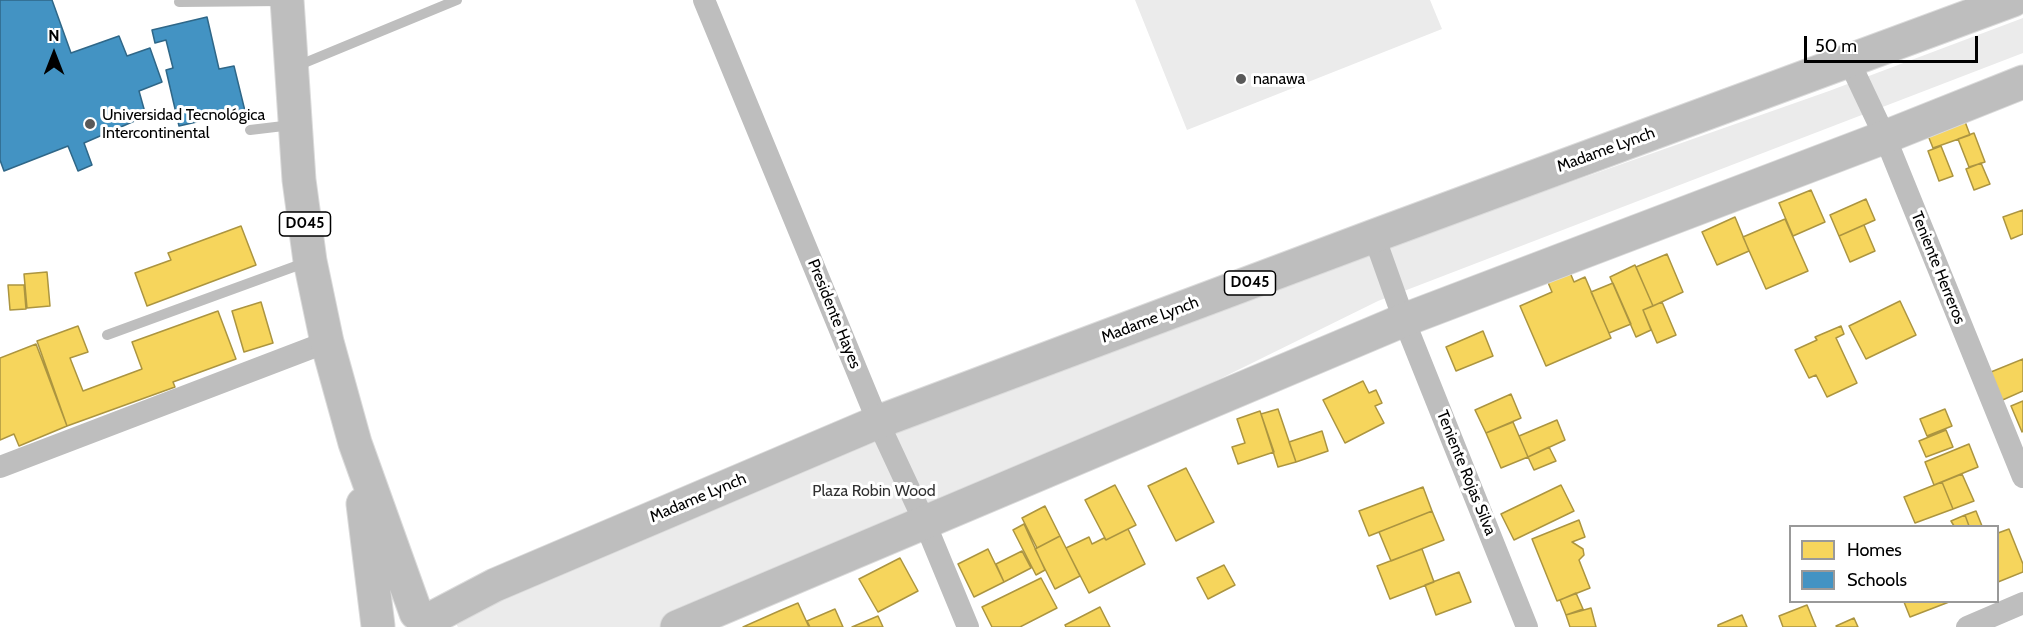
<!DOCTYPE html>
<meta charset="utf-8">
<style>
body{margin:0}
#map{position:relative;width:2023px;height:627px;overflow:hidden;background:#fff;font-family:Cabin,sans-serif}
canvas{display:block}
.legend{position:absolute;left:1789px;top:525px;width:210px;height:78px;box-sizing:border-box;background:#fff;border:2px solid #999;margin:0;padding:8px 10px;list-style:none;font-size:18px;color:#000}
.legend li{display:flex;align-items:center;gap:12px;height:30px}
.legend b{width:30px;border:2px solid #999}
.north{position:absolute;left:24px;top:24px;width:60px;height:60px;-webkit-text-stroke:4px #fff;paint-order:stroke;rotate:0deg;font-size:16px;font-weight:700;line-height:24px;text-align:center;color:#000}
.north::after{content:'';display:block;margin:auto;width:21px;height:27px;background:#000;clip-path:polygon(50% 0,100% 100%,50% 72%,0 100%)}
.scale{position:absolute;left:1804px;top:36px;width:174px;height:27px;box-sizing:border-box;border:3px solid #000;border-top:0;padding-left:8px;font-size:18px;line-height:21px;white-space:nowrap;color:#000;-webkit-text-stroke:4px #fff;paint-order:stroke}
</style>
<div id="map">
<canvas width="2023" height="627"></canvas>
<ul class="legend">
<li><b style="height:16px;background:#f6d55c"></b>Homes</li>
<li><b style="height:16px;background:#4393c3"></b>Schools</li>
</ul>
<div class="north">N</div>
<div class="scale">50 m</div>
</div>
<script>
const ctx = document.querySelector('canvas').getContext('2d');
ctx.lineJoin = 'round';
function paint(path, color) { ctx.fillStyle = color; ctx.fill(path, 'evenodd'); }
const shape = rows => new Path2D(rows.map(r => 'M' + r).join(''));
function trace(path, color, width, dash) { ctx.strokeStyle = color; ctx.lineWidth = width; ctx.lineCap = dash ? 'butt' : 'round'; ctx.setLineDash(dash || []); ctx.stroke(path); }
function write(font, color, halo, rows, align = 'center') {
  ctx.font = font + ' Cabin,sans-serif'; ctx.lineWidth = 6; ctx.setLineDash([]); ctx.textBaseline = 'middle'; ctx.strokeStyle = halo; ctx.fillStyle = color; for (const [text, x, y, turn = 0] of rows) {
    ctx.save(); ctx.translate(x, y); ctx.rotate((+turn || 0) * Math.PI / 180); ctx.textAlign = isNaN(turn) ? turn : align; if (halo) ctx.strokeText(text, 0, 0); ctx.fillText(text, 0, 0); ctx.restore();
  }
}
paint(shape([
 [1135,0,1430,0,1442,29,1187,130],
 [2023,18,2023,53,1378,301,909,532,693,627,458,627,454,621,868,437,1358,257,1829,91]
]), '#ebebeb');
const homes = shape([
 [1964,119,1970,135,1933,148,1927,133,1964,119],
 [1974,133,1985,162,1969,167,1958,139,1974,133],
 [1941,146,1953,176,1939,181,1928,151,1941,146],
 [1981,163,1990,184,1974,190,1966,169,1981,163],
 [1811,190,1825,222,1793,236,1779,203,1811,190],
 [1866,199,1875,220,1839,236,1830,215,1866,199],
 [2023,210,2023,234,2011,239,2003,217,2023,210],
 [1735,217,1749,251,1717,265,1702,232,1735,217],
 [1785,219,1808,271,1766,289,1743,237,1785,219],
 [1864,225,1875,251,1850,262,1839,236,1864,225],
 [241,226,256,265,147,306,135,273,171,260,168,253,241,226],
 [1667,254,1683,292,1653,306,1636,267,1667,254],
 [1566,263,1574,282,1585,277,1611,338,1546,366,1520,306,1552,292,1544,273,1566,263],
 [1635,265,1653,306,1643,310,1651,330,1636,337,1610,277,1635,265],
 [47,272,50,306,27,308,24,274,47,272],
 [1613,283,1631,324,1609,333,1591,292,1613,283],
 [8,285,24,285,26,309,10,310,8,285],
 [1900,301,1916,335,1866,359,1849,326,1900,301],
 [261,302,273,343,244,352,232,311,261,302],
 [1662,302,1676,335,1657,343,1643,310,1662,302],
 [218,311,236,359,173,382,175,387,67,426,37,341,78,326,88,352,70,358,83,391,142,369,132,342,218,311],
 [1841,326,1844,334,1836,338,1857,383,1827,397,1816,375,1809,378,1795,350,1817,340,1815,337,1841,326],
 [1483,331,1493,356,1456,371,1446,347,1483,331],
 [36,344,67,426,19,446,14,434,0,440,0,358,36,344],
 [2023,359,2023,391,1998,402,1986,374,2023,359],
 [1363,381,1369,393,1376,390,1382,403,1375,406,1384,423,1345,443,1323,400,1363,381],
 [1511,394,1521,418,1486,433,1475,410,1511,394],
 [2023,401,2023,431,2022,432,2011,406,2023,401],
 [1278,409,1296,462,1278,467,1261,414,1278,409],
 [1945,409,1952,426,1927,436,1920,419,1945,409],
 [1260,411,1274,452,1238,464,1232,447,1245,443,1237,419,1260,411],
 [1557,420,1565,440,1528,457,1519,436,1557,420],
 [1513,422,1528,457,1501,468,1486,433,1513,422],
 [1946,430,1953,447,1926,457,1919,441,1946,430],
 [1322,431,1328,451,1296,462,1289,442,1322,431],
 [1969,444,1978,467,1934,485,1925,462,1969,444],
 [1549,447,1556,461,1534,470,1528,457,1549,447],
 [1186,468,1214,522,1176,541,1148,486,1186,468],
 [1962,474,1974,501,1953,509,1942,482,1962,474],
 [1942,482,1953,509,1915,523,1904,497,1942,482],
 [1115,485,1136,525,1106,540,1085,500,1115,485],
 [1561,485,1574,511,1514,540,1501,514,1561,485],
 [1423,487,1432,511,1369,536,1359,511,1423,487],
 [1045,506,1060,536,1037,548,1022,518,1045,506],
 [1432,511,1444,540,1391,561,1379,532,1432,511],
 [1976,511,1982,526,1969,526,1965,515,1976,511],
 [1965,515,1969,526,1954,526,1951,521,1965,515],
 [1579,520,1585,537,1572,542,1583,549,1584,555,1579,560,1590,588,1557,601,1532,539,1579,520],
 [1024,524,1045,570,1036,575,1013,530,1024,524],
 [1128,529,1145,564,1089,593,1066,548,1089,537,1092,544,1104,538,1106,540,1128,529],
 [2009,529,2023,564,2023,572,1998,582,1998,533,2009,529],
 [1060,536,1080,576,1055,589,1035,549,1060,536],
 [988,549,1004,582,974,597,958,564,988,549],
 [1422,549,1434,582,1390,599,1377,566,1422,549],
 [1022,551,1031,568,1004,582,996,564,1022,551],
 [900,558,918,591,878,612,859,579,900,558],
 [1224,565,1235,585,1208,599,1197,578,1224,565],
 [1459,572,1471,602,1436,615,1425,585,1459,572],
 [1041,578,1057,608,1020,627,992,627,982,607,1041,578],
 [1576,593,1583,609,1566,615,1560,600,1576,593],
 [1904,602,1949,602,1910,617,1904,602],
 [798,603,809,627,743,627,779,611,798,603],
 [1807,605,1816,627,1783,627,1779,616,1807,605],
 [1100,607,1110,627,1066,627,1065,625,1100,607],
 [1591,608,1596,627,1570,627,1566,615,1591,608],
 [835,609,843,627,810,627,807,621,835,609],
 [1742,615,1747,627,1718,627,1718,625,1742,615],
 [878,616,883,627,852,627,878,616],
 [1854,618,1858,627,1837,627,1836,626,1854,618]
]);
paint(homes, '#f6d55c');
trace(homes, '#ac9540', 1.5);
const schools = shape([
 [0,0,52,0,71,53,119,36,127,56,150,48,162,82,139,91,146,116,84,143,92,165,78,171,68,146,4,171,0,160,0,0],
 [207,17,219,69,234,66,245,111,179,126,166,70,173,68,166,40,155,43,152,30,207,17]
]);
paint(schools, '#4393c3');
trace(schools, '#2f6788', 1.5);
const primary = shape([
 [287,0,299,180,310,261,327,342,355,443,416,613],
 [363,504,378,626],
 [434,617,495,585,878,422,1374,236,2013,0],
 [677,627,1404,320,1885,137,2023,82]
]);
trace(primary, '#dbdbdb', 35);
trace(shape([
 [179,2,283,1],
 [297,66,457,0],
 [250,130,292,125],
 [107,335,307,262]
]), '#bebebe', 10);
trace(shape([
 [704,0,878,422,925,523,968,627],
 [1849,61,1885,137,2023,477],
 [1374,236,1404,320,1527,627],
 [0,467,327,342],
 [1967,627,2023,603]
]), '#bebebe', 22);
trace(primary, '#bebebe', 33);
for (const [x, y, r, color] of [
 [1241,79,6,"#595959"],
 [90,124,6,"#595959"]
]) { const dot = new Path2D(); dot.arc(x, y, r, 0, 2 * Math.PI); ctx.fillStyle = color; ctx.fill(dot); trace(dot, '#fff', 2); }
for (const [x, y, w] of [
 [305,224,51],
 [1250,283,51]
]) { const box = new Path2D(); box.roundRect(x - w / 2, y - 12, w, 24, 4.5); ctx.fillStyle = '#fff'; ctx.fill(box); trace(box, '#000', 1.5); }
write('bold 15px', '#000', null, [
 ["D045",305,224],
 ["D045",1250,283]
]);
write('16px', '#000', '#fff', [
 ["nanawa",1253,79],
 ["Universidad Tecnológica",102,115],
 ["Intercontinental",102,133]
], 'left');
write('16px', '#000', '#fff', [
 ["Madame Lynch",1606,150,-20],
 ["Teniente Herreros",1938,268,68],
 ["Presidente Hayes",834,314,68],
 ["Madame Lynch",1150,320,-21],
 ["Teniente Rojas Silva",1466,473,68],
 ["Madame Lynch",698,498,-23]
]);
write('16px', '#313131', '#fff', [
 ["Plaza Robin Wood",874,491]
]);
</script>
